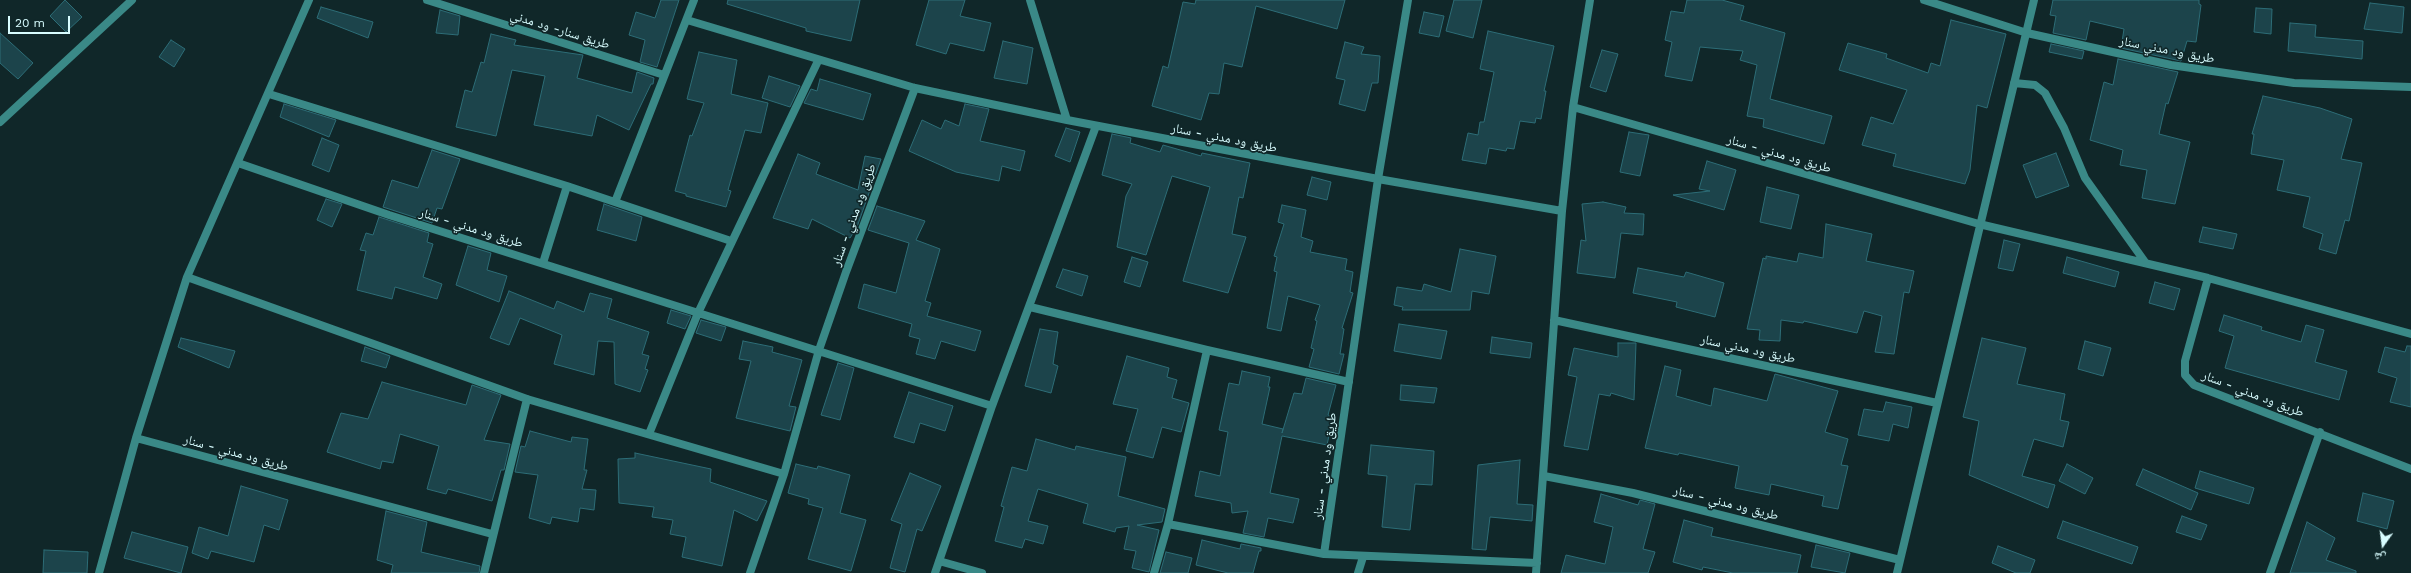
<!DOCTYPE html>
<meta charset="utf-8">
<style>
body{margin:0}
#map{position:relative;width:2411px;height:573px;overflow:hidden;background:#102729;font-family:"Work Sans","Noto Naskh Arabic",sans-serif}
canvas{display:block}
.north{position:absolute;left:2363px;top:525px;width:40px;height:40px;-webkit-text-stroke:3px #102729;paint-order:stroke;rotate:194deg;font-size:11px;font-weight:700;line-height:16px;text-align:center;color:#d8fdff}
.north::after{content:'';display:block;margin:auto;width:14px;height:18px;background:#d8fdff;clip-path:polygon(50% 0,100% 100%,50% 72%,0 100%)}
.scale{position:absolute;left:8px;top:16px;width:62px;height:18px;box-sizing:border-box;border:2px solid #d8fdff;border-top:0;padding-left:5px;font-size:12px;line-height:14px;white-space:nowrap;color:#d8fdff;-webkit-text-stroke:3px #102729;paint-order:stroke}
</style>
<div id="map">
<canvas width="2411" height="573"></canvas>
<div class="north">ش</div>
<div class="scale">20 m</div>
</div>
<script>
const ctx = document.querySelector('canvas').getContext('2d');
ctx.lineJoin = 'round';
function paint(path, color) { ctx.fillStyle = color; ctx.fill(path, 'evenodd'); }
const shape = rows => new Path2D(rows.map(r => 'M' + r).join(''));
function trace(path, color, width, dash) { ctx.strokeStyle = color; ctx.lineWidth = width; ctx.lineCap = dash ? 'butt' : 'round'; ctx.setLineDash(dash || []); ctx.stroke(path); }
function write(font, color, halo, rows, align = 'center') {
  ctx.font = font + ' "Work Sans","Noto Naskh Arabic",sans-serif'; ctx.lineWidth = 3.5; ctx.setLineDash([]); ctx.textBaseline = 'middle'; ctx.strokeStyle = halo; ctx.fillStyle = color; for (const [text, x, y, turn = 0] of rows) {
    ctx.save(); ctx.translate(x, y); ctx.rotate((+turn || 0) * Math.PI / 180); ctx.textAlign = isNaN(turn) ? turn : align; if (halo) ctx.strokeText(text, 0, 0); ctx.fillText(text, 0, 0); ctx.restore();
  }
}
const building = shape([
 [65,0,82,17,66,32,50,16,65,0],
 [661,0,679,0,657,67,640,62,645,40,629,35,636,12,655,18,661,0],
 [728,0,860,0,851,41,806,31,806,28,727,4,728,0],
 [929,0,965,0,960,16,991,23,984,51,950,43,946,54,916,45,929,0],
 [1196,0,1345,0,1337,29,1256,6,1242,67,1224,63,1219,94,1209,93,1201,120,1152,106,1163,66,1168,68,1183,2,1195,4,1196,0],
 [1454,0,1482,0,1473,38,1446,31,1454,0],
 [1687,0,1722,0,1744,6,1740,20,1785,33,1770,99,1832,116,1824,144,1763,127,1764,119,1747,116,1757,65,1740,60,1743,51,1700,47,1692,81,1665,76,1672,42,1665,40,1671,11,1684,13,1687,0],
 [2053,0,2199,0,2199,4,2201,5,2196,42,2187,41,2181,61,2121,48,2124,29,2090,21,2086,40,2053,33,2056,16,2050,15,2053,0],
 [2370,3,2404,7,2402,33,2364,29,2370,3],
 [321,7,373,22,368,38,317,18,321,7],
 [2256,8,2272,9,2271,34,2254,32,2256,8],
 [440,10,460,16,458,35,436,33,440,10],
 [1424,12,1444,16,1439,37,1419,33,1424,12],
 [1951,20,2006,34,1987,108,1977,105,1970,170,1965,184,1893,166,1896,154,1862,145,1871,117,1893,124,1907,90,1839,70,1848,43,1887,54,1886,58,1928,73,1931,63,1940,66,1951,20],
 [2290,23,2316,25,2315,37,2363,41,2362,59,2288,51,2290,23],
 [1488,31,1554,46,1544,91,1546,91,1541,119,1536,118,1535,123,1520,121,1514,149,1507,148,1506,151,1489,148,1486,164,1462,160,1468,133,1478,135,1480,122,1484,122,1494,72,1480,69,1488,31],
 [0,33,33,63,18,79,0,63,0,33],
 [491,34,516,40,514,45,583,55,577,78,632,93,637,72,654,78,653,84,651,84,629,130,597,115,592,136,534,125,545,76,512,70,496,136,456,127,465,90,472,92,481,62,484,63,491,34],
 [171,40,185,49,174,67,159,57,171,40],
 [1003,41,1033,48,1027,84,994,78,1003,41],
 [1345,42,1364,47,1361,54,1380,56,1378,83,1372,83,1365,111,1339,104,1345,80,1336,78,1345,42],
 [2051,44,2084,51,2082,59,2049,52,2051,44],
 [1602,50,1618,54,1606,92,1590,87,1602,50],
 [699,52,737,60,731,94,768,103,761,133,745,130,728,190,731,191,726,207,686,196,686,194,675,191,690,135,692,136,704,103,687,99,699,52],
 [2118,59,2178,72,2168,104,2166,103,2159,134,2190,142,2175,204,2142,198,2147,170,2120,165,2123,150,2090,140,2104,82,2113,85,2118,59],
 [769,76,800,86,790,107,762,98,769,76],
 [820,79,871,94,863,120,804,103,811,89,817,91,820,79],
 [2263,96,2320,108,2352,119,2341,159,2362,163,2349,221,2345,220,2336,254,2319,249,2323,234,2303,227,2310,197,2277,190,2284,160,2251,154,2254,134,2252,134,2263,96],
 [284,104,336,120,329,137,280,117,284,104],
 [965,104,989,109,980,141,1025,151,1020,171,1002,166,999,181,956,172,909,151,922,120,941,129,945,120,959,126,965,104],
 [1066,128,1080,132,1070,162,1055,156,1066,128],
 [1629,132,1649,135,1640,176,1620,172,1629,132],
 [1112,134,1131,138,1130,143,1160,152,1163,145,1201,156,1202,153,1250,163,1243,198,1239,197,1232,234,1246,237,1228,293,1183,281,1210,187,1172,176,1146,255,1117,247,1126,196,1132,184,1102,175,1112,134],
 [322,138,339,145,329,172,312,165,322,138],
 [432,150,460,159,442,209,437,208,432,223,383,207,392,180,418,188,432,150],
 [2056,153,2069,186,2036,198,2023,165,2056,153],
 [798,154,820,163,816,174,858,190,865,156,881,159,857,227,850,238,812,219,808,229,773,218,798,154],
 [1707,161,1736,170,1724,210,1673,195,1710,191,1699,189,1707,161],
 [1312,177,1331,182,1327,200,1307,195,1312,177],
 [1767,187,1799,195,1791,229,1760,222,1767,187],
 [326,199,342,204,332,227,317,220,326,199],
 [1603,202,1626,207,1624,213,1644,214,1643,235,1621,233,1615,278,1577,273,1581,240,1586,241,1582,204,1603,202],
 [604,204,642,217,636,241,597,230,604,204],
 [1282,205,1306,210,1301,237,1313,241,1310,252,1347,259,1345,270,1353,272,1350,292,1353,293,1342,328,1344,329,1340,354,1344,354,1339,374,1309,367,1314,349,1311,348,1317,321,1315,320,1320,305,1288,296,1281,331,1267,328,1277,272,1274,271,1277,257,1274,256,1284,224,1278,222,1282,205],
 [877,206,925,221,916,240,940,249,925,301,931,303,927,316,981,331,975,351,941,341,935,359,916,354,920,339,909,336,912,324,858,308,864,284,896,293,909,243,868,230,877,206],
 [379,217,429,233,427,242,433,244,423,277,442,284,437,299,395,287,392,299,357,290,366,251,360,250,366,233,373,235,379,217],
 [1826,224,1872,234,1866,261,1914,271,1909,293,1904,292,1894,354,1875,352,1882,316,1864,311,1857,333,1804,321,1803,323,1781,320,1780,341,1759,340,1760,330,1747,329,1763,258,1766,259,1766,256,1797,262,1799,253,1823,258,1826,224],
 [2203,227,2237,234,2233,249,2199,242,2203,227],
 [2004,240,2020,244,2013,271,1998,268,2004,240],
 [468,246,491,253,487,270,507,276,499,302,456,285,468,246],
 [1460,249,1496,256,1489,294,1472,291,1470,310,1402,310,1403,307,1394,305,1397,287,1422,291,1424,284,1451,292,1460,249],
 [1132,257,1148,262,1140,287,1124,282,1132,257],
 [2067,257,2119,272,2115,287,2063,273,2067,257],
 [1638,268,1684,277,1686,272,1724,283,1715,317,1676,307,1677,302,1633,293,1638,268],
 [1063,269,1088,276,1082,296,1056,287,1063,269],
 [2155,282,2180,289,2174,310,2149,303,2155,282],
 [509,291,554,309,557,301,584,312,590,293,612,299,607,318,649,332,642,354,649,356,645,369,648,370,640,392,615,384,614,342,598,341,594,375,554,364,562,335,520,318,509,345,490,338,509,291],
 [671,310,691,316,685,329,667,323,671,310],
 [2224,315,2262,327,2261,330,2301,342,2306,325,2324,330,2315,362,2347,371,2339,400,2225,368,2234,336,2219,331,2224,315],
 [701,320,726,327,721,341,696,333,701,320],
 [1399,324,1447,331,1441,359,1394,351,1399,324],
 [1040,329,1058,332,1053,364,1058,366,1051,393,1025,386,1040,329],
 [1492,337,1532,343,1530,358,1490,353,1492,337],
 [181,338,235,351,229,368,178,347,181,338],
 [1982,338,2026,348,2017,384,2065,394,2060,420,2069,422,2063,447,2034,439,2022,476,2055,485,2048,508,1969,475,1979,421,1963,417,1982,338],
 [743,341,773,347,772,352,802,360,789,406,796,407,790,431,736,418,751,361,739,359,743,341],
 [2085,341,2111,348,2103,376,2078,369,2085,341],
 [1618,343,1636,343,1634,400,1611,393,1610,396,1599,394,1588,450,1564,446,1577,377,1568,375,1574,348,1618,357,1618,343],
 [2407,346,2411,346,2411,407,2390,402,2397,378,2378,372,2385,347,2405,352,2407,346],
 [365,347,390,356,386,368,361,361,365,347],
 [1127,356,1169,368,1167,377,1177,380,1172,398,1189,403,1181,432,1162,427,1153,458,1126,451,1138,409,1113,404,1127,356],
 [838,363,854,368,840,420,821,415,838,363],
 [1665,366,1681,370,1676,396,1711,406,1714,388,1767,401,1775,374,1838,391,1825,432,1848,439,1841,465,1848,466,1838,509,1822,506,1824,496,1771,484,1769,495,1735,488,1739,466,1679,453,1678,455,1645,448,1665,366],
 [1242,371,1270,377,1268,387,1270,387,1262,424,1283,429,1282,433,1294,393,1302,394,1306,378,1336,385,1328,415,1333,417,1327,445,1282,436,1270,493,1299,499,1293,523,1268,518,1264,537,1243,533,1248,511,1232,513,1231,503,1195,496,1200,471,1220,476,1228,432,1219,430,1229,383,1239,385,1242,371],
 [382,382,466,405,472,385,501,395,484,440,510,444,504,470,501,470,492,501,448,489,446,494,427,489,439,446,400,434,393,463,382,461,380,469,327,452,341,413,368,419,382,382],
 [1401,385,1437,388,1434,403,1400,400,1401,385],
 [909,392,953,406,945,431,920,423,914,443,894,437,909,392],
 [1886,402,1912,407,1908,428,1893,424,1889,441,1858,435,1864,409,1883,412,1886,402],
 [530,431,571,442,572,437,588,439,584,470,587,470,582,489,596,490,594,510,580,508,578,522,552,517,550,524,529,518,538,475,515,472,521,446,525,447,530,431],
 [1036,439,1075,450,1076,446,1126,457,1118,496,1165,509,1162,522,1137,525,1159,530,1149,572,1132,568,1136,551,1124,549,1129,526,1116,528,1115,532,1083,523,1088,504,1038,489,1028,521,1048,526,1043,544,1025,539,1022,548,995,541,1004,507,1001,506,1012,467,1027,471,1036,439],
 [1371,445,1434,451,1432,485,1415,484,1410,530,1382,527,1387,476,1368,474,1371,445],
 [635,453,711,469,710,482,767,501,757,521,734,510,722,566,682,557,686,537,670,534,673,520,652,517,654,507,619,503,618,459,635,458,635,453],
 [1520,460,1517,504,1533,505,1532,521,1490,517,1486,550,1472,549,1478,465,1520,460],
 [796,464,817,469,818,466,850,475,840,513,866,520,851,571,808,559,823,508,808,504,809,499,788,493,796,464],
 [2067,464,2093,478,2085,494,2059,481,2067,464],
 [2143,469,2198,493,2191,510,2136,485,2143,469],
 [2200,471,2254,488,2249,504,2195,488,2200,471],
 [910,473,941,486,922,531,917,529,905,572,890,568,902,524,891,520,910,473],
 [241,486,288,500,279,530,264,525,254,562,211,551,208,559,192,553,199,527,228,536,241,486],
 [2363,493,2394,501,2387,529,2357,521,2363,493],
 [1601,494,1638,505,1640,500,1655,504,1643,549,1655,552,1648,573,1561,573,1566,555,1605,564,1613,527,1594,522,1601,494],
 [386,511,427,522,421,552,480,566,479,573,391,573,393,565,377,560,386,511],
 [2182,516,2207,525,2201,540,2176,532,2182,516],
 [1684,520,1713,528,1711,536,1801,555,1797,573,1733,573,1703,567,1702,570,1673,562,1684,520],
 [2063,521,2138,547,2132,564,2057,538,2063,521],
 [2307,522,2335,538,2326,560,2356,571,2356,573,2290,573,2307,522],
 [132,532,188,547,181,573,124,558,132,532],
 [1202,540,1240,549,1241,544,1261,548,1261,551,1259,551,1253,573,1228,573,1196,565,1202,540],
 [1816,545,1850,553,1845,573,1811,567,1816,545],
 [1998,546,2035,560,2030,573,2016,573,1992,563,1998,546],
 [44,550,88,552,87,573,43,573,44,550],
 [1166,552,1192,558,1188,573,1160,573,1166,552]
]);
paint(building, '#1c444b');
trace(building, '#2d6d77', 1);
trace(shape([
 [427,0,664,75],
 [1030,0,1067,120],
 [1924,0,2027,33,2171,65,2294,83,2411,87],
 [687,20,915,88,1067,120,1378,179,1562,211],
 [2014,83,2035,85,2045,93,2064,128,2085,178,2145,262],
 [269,94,567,186,731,241],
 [1573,107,1979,224,2208,278,2411,334],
 [0,122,132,0],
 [238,163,389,215,992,406],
 [615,202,694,0],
 [543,263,567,186],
 [187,277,527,399,784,474],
 [2208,278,2185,361,2185,375,2194,385,2411,469],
 [1030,307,1207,350,1349,382],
 [1554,320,1937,403],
 [649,434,698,313,818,61],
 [136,438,492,534],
 [1544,476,1633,493,1900,560],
 [1168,524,1324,554,1537,563],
 [1324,554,1378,179,1408,0],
 [939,561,982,573],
 [99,573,136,438,187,277,309,0],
 [484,573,527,399],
 [750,573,784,474,819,350,846,272,915,88],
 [935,573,992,406,1096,126],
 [1154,573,1168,524,1207,350],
 [1358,573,1363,557],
 [1536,573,1562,211,1573,107,1590,0],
 [1897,573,2034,0],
 [2270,573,2320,432]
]), '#3a8987', 8);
write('13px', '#d8fdff', '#102729', [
 ["طريق سنار- ود مدني",560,30,17],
 ["طريق ود مدني سنار",2167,50,11],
 ["طريق ود مدني - سنار",1224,138,11],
 ["طريق ود مدني - سنار",1779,154,16],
 ["طريق ود مدني - سنار",854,215,-70],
 ["طريق ود مدني - سنار",471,228,17],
 ["طريق ود مدني سنار",1748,349,12],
 ["طريق ود مدني - سنار",2253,394,21],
 ["طريق ود مدني - سنار",236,453,15],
 ["طريق ود مدني - سنار",1325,466,-82],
 ["طريق ود مدني - سنار",1726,503,14]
]);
</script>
